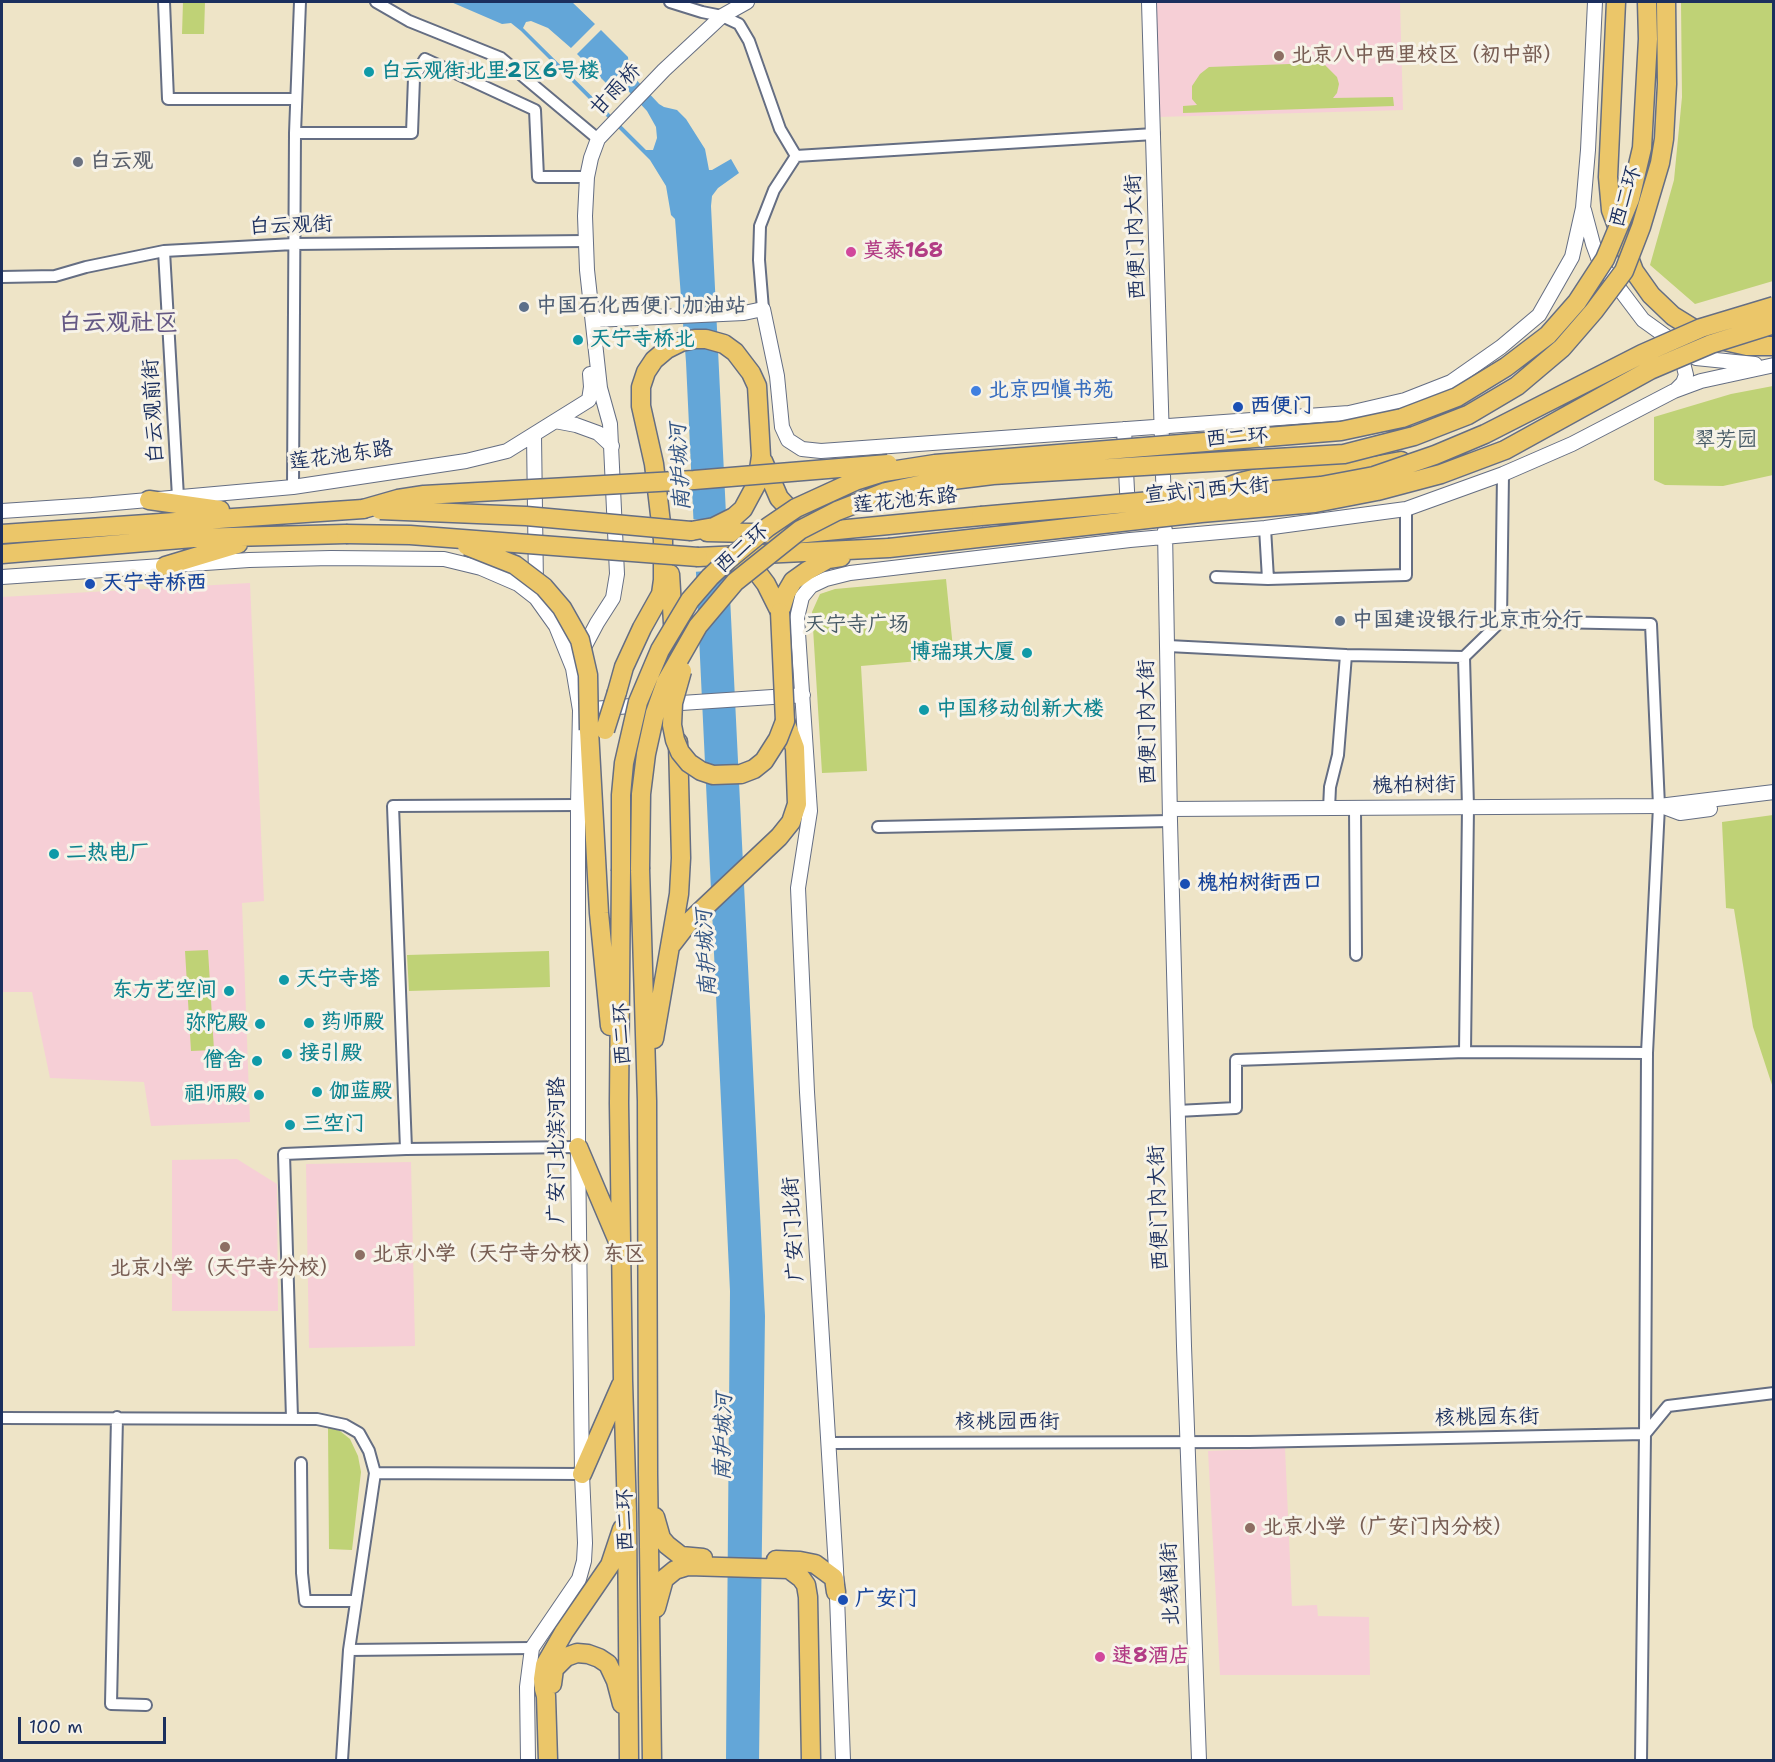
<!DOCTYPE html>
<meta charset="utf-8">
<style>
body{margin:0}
#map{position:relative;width:1775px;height:1762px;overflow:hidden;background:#eee4c7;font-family:"Shantell Sans",sans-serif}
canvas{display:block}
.frame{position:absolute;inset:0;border:3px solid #1b2f5e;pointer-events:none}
.scale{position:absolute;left:18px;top:1717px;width:148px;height:27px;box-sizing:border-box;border:3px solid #1b2f5e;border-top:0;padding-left:8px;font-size:18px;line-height:21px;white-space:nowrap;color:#1b2f5e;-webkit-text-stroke:4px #f7f3e8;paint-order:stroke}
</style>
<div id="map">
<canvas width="1775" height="1762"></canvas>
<div class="frame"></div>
<div class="scale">100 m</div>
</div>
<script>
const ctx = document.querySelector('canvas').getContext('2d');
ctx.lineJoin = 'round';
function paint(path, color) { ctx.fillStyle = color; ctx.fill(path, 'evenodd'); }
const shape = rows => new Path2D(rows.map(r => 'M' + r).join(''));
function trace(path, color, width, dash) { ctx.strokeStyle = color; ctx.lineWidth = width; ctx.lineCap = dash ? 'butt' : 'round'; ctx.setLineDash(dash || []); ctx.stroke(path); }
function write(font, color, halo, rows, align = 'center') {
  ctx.font = font + ' "Shantell Sans","LXGW WenKai TC",sans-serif'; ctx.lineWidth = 6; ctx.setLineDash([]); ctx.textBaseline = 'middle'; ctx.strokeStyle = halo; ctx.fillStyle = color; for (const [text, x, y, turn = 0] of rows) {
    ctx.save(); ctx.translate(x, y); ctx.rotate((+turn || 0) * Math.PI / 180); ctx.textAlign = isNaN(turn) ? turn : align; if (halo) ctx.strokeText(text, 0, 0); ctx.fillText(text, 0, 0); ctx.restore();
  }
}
paint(shape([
 [1154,2,1400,2,1403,110,1158,117],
 [250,583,264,901,242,903,250,1122,151,1126,144,1082,50,1078,32,992,2,992,2,597],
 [237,1159,277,1184,278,1311,172,1311,172,1160],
 [411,1162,415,1346,309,1348,306,1164],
 [1285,1448,1292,1606,1317,1605,1318,1616,1369,1617,1370,1675,1220,1675,1208,1451]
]), '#f6cfd6');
paint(shape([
 [183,2,205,2,204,34,182,34],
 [1681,2,1774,2,1773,281,1695,304,1650,265,1674,180,1682,97],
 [1316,63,1325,65,1337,77,1339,84,1337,93,1333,98,1393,97,1394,106,1183,113,1183,106,1197,105,1192,99,1192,86,1200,74,1209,67],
 [1773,386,1773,475,1723,486,1665,485,1654,480,1654,417,1731,394],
 [946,579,954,658,861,666,867,771,822,773,812,612,820,594,835,589],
 [1773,815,1774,815,1773,1088,1753,1027,1734,909,1726,908,1722,822],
 [208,950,214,1050,191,1051,185,951],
 [549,951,550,987,409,991,407,955],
 [328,1427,340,1431,350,1439,358,1456,361,1472,352,1550,329,1549]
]), '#bfd276');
paint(shape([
 [451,2,572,2,595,24,571,48,548,28,531,21,526,22,523,28,646,150,653,150,657,138,656,127,647,111,620,82,607,84,577,54,601,30,628,57,629,72,659,104,664,107,677,110,686,119,705,149,709,170,712,170,731,159,739,173,718,188,712,196,711,206,765,1316,759,1760,726,1760,730,1291,686,362,675,219,671,215,666,186,650,160,521,31,511,23,502,24]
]), '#63a6d8');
paint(shape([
 [690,519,729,522,732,569,693,572]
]), '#eee4c7');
const minor = shape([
 [164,2,168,99,296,99],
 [376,2,409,21,501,58,598,139],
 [670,2,702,12,722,16,739,24,749,41,780,129,796,156],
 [295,133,412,133,414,78,425,59,535,110,538,177,587,177],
 [796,156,1154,134],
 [164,251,178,497],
 [2,277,55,276,86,267,164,251,294,244,586,241],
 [763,309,759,260,760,226,774,190,796,156],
 [293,487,295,133,300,2],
 [1265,528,1268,579],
 [1216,577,1268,579,1406,575,1406,509],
 [1501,621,1503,474],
 [1168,646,1346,655,1464,657,1501,621,1651,624,1659,806,1647,1053,1645,1434,1641,1760],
 [1464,657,1468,807,1465,1052],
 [1355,808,1356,955],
 [1329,809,1330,787,1338,755,1346,655],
 [878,827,1170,821],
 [1177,1111,1236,1108,1236,1060,1465,1052,1647,1053],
 [406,1149,393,806,578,805],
 [117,1417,111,1704,146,1705],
 [2,1418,317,1419,345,1425,359,1433,369,1451,375,1473,582,1474],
 [292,1418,284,1154,406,1149,578,1147],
 [828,1443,1249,1442,1645,1434,1668,1406,1774,1393],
 [301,1463,302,1573,305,1601,356,1601],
 [349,1650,532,1648],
 [342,1760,349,1650,375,1473]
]);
const tertiary = shape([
 [1149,2,1164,508],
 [1584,210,1593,244,1600,263,1643,320,1696,358,1755,364],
 [594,320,744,313,763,309,777,376,782,427,788,440,802,449,821,451,1349,413,1405,400,1451,382,1501,347,1539,315,1572,257,1583,208,1588,150,1595,2],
 [1676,390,1683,383,1686,375,1679,347],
 [555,421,576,425,598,433,612,446],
 [1124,429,1128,511],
 [534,435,536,586],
 [2,511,92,505,293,487,466,461,507,451,589,400,591,387,590,374],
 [1165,530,1170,821,1184,1346,1199,1760],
 [2,577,249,560,331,558,444,559,481,568,518,584,536,598,556,626,573,668,580,710,578,805,578,1147,582,1474,585,1543,584,1561,579,1579,532,1648,527,1687,528,1760],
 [580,655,597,623,613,598,617,574,610,424,600,388,587,270,585,216,587,177,591,158,598,139,664,70,722,16,747,2],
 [666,704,803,695],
 [580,710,644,705],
 [1664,807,1680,813,1710,809],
 [1170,809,1659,806,1774,792],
 [843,1760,836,1569,807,1092,798,888,810,811,797,618,802,597,811,586,826,579,850,573,1130,540,1265,528,1406,509,1503,474,1572,444,1674,391,1701,381,1774,365]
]);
const trunk = shape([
 [1616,2,1608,177,1611,210,1634,271,1651,295,1673,316,1707,337,1747,346,1774,346],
 [763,461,779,498,794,514,829,521],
 [1213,492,1241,482,1274,474,1374,466,1401,461],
 [149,500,220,510],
 [707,532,796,534,981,516],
 [2,534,363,509],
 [2,554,193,538,346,534],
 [698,557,889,548],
 [738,564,754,568,766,584,780,612],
 [165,566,238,544],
 [670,574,676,672],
 [780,612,786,593,793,581,807,571,828,559,841,557],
 [617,692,624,667,642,628,661,594,663,580,663,540,654,464,641,406,641,387,646,372,654,360,667,349,681,342,695,339,706,339,724,344,735,352,751,373,757,386,761,456,757,483,743,509,734,517,714,527,691,531],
 [589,730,599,913,610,1026],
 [640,869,647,1101,648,1474,652,1760],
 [621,871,619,1103,623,1381,627,1513,629,1760],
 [672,944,689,922,779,837,791,822,797,804,795,748,785,721],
 [654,1039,679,894,681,858,678,742],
 [578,1147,617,1239],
 [582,1474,621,1385],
 [655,1517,661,1538,667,1545,681,1556,703,1558],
 [776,1560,800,1561,815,1564,834,1578,836,1592],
 [656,1608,664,1579,675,1570,688,1566,789,1569,801,1578,806,1585,808,1597,811,1760],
 [552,1684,554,1669,566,1657,577,1653,588,1654,599,1658,608,1664,616,1681,622,1704],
 [548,1760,546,1696,544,1689,543,1679,545,1665,564,1632,610,1565,622,1529]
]);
trace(minor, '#656e83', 14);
trace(tertiary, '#656e83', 16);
trace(trunk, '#656e83', 21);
trace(minor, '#fff', 10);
trace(tertiary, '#fff', 14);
trace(trunk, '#ebc669', 18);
const trunkBridge = shape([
 [363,509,398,499,424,495,694,480,888,464],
 [380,510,526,516,691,531],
 [981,516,1321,486,1374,476,1435,455,1485,434,1642,354,1701,328,1774,306],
 [346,534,410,535,698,557],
 [467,546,515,565,544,587,562,608,580,640,588,675,589,730],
 [889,548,1201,513,1315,503,1377,491,1441,474,1505,450,1650,370,1711,344,1774,324],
 [682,671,673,703,672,725,675,740,680,752,689,763,701,771,713,775,741,774,754,769,764,761,778,739,785,721,780,612],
 [605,730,617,692],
 [640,869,641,794,646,754,655,713,666,682,698,626,735,582,800,530,837,511,886,492,928,483,993,475,1344,454,1414,436,1468,415,1517,386,1562,348,1594,311,1624,271,1641,227,1660,163,1664,139,1667,84,1666,2],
 [621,871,621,795,624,763,638,702,660,650,690,600,710,577,728,560,768,527,796,508,855,481,884,472,935,464,1341,431,1402,418,1457,397,1506,367,1548,335,1577,302,1605,259,1630,199,1642,148,1648,39,1647,2]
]);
trace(trunkBridge, '#656e83', 21, []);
trace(trunkBridge, '#ebc669', 18);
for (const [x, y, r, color] of [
 [1279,56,6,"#8d6e63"],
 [369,72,6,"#0f9aa8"],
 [78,162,6,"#6b7280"],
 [851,252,6,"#d1479c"],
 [524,307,6,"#5c6f8a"],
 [578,340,6,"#0f9aa8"],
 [976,391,6,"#3f7fe0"],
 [1238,407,6,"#1a4fb4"],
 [90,584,6,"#1a4fb4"],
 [1340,621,6,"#5c6f8a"],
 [1027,653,6,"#0f9aa8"],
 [924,710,6,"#0f9aa8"],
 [54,854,6,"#0f9aa8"],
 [1185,884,6,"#1a4fb4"],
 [284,980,6,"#0f9aa8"],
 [229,991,6,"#0f9aa8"],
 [309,1023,6,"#0f9aa8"],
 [260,1024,6,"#0f9aa8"],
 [287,1054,6,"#0f9aa8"],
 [257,1061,6,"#0f9aa8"],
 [317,1092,6,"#0f9aa8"],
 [259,1095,6,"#0f9aa8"],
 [290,1125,6,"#0f9aa8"],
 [225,1247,6,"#8d6e63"],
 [360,1255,6,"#8d6e63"],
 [1250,1528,6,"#8d6e63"],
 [843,1600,6,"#1a4fb4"],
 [1100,1657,6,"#d1479c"]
]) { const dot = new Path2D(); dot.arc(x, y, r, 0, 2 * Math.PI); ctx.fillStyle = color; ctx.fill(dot); trace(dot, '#f7f3e8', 2); }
write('bold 21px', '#785e54', '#f7f3e8', [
 ["北京八中西里校区（初中部）",1291,56],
 ["北京小学（天宁寺分校）东区",372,1255],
 ["北京小学（天宁寺分校）",225,1269,"center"],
 ["北京小学（广安门内分校）",1262,1528]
], 'left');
write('bold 21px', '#0d838f', '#f7f3e8', [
 ["白云观街北里2区6号楼",381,72],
 ["天宁寺桥北",590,340],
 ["博瑞琪大厦",1015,653,"right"],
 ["中国移动创新大楼",936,710],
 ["二热电厂",66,854],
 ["天宁寺塔",296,980],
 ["东方艺空间",217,991,"right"],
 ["药师殿",321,1023],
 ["弥陀殿",248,1024,"right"],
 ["接引殿",299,1054],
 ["僧舍",245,1061,"right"],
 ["伽蓝殿",329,1092],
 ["祖师殿",247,1095,"right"],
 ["三空门",302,1125]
], 'left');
write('21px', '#1b2f5e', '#f7f3e8', [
 ["甘雨桥",616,90,-47],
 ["西二环",1626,197,-73],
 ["白云观街",291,226,-2],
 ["西便门内大街",1136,237,-92],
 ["白云观前街",154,411,-93],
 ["西二环",1237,438,-4],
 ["莲花池东路",341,456,-8],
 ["宣武门西大街",1207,491,-5],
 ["莲花池东路",905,501,-6],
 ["西二环",742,549,-41],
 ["西便门内大街",1148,722,-91],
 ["槐柏树街",1414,786,-1],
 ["西二环",623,1034,-92],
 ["广安门北滨河路",558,1150,-90],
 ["西便门内大街",1159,1208,-92],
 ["广安门北街",794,1229,-93],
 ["核桃园东街",1487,1418,-1],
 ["核桃园西街",1007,1423],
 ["西二环",626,1520,-91],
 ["北线阁街",1171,1584,-92]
]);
write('bold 21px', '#5b616d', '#f7f3e8', [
 ["白云观",90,162]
], 'left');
write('bold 21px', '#b23c85', '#f7f3e8', [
 ["莫泰168",863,252],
 ["速8酒店",1112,1657]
], 'left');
write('bold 21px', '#4e5e75', '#f7f3e8', [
 ["中国石化西便门加油站",536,307],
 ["中国建设银行北京市分行",1352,621]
], 'left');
write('bold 21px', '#366cbe', '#f7f3e8', [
 ["北京四慎书苑",988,391]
], 'left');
write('bold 21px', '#164399', '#f7f3e8', [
 ["西便门",1250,407],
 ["天宁寺桥西",102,584],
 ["槐柏树街西口",1197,884],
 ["广安门",855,1600]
], 'left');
write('21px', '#445864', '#f7f3e8', [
 ["翠芳园",1726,441],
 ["天宁寺广场",857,626]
]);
write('italic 22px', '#315383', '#f7f3e8', [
 ["南护城河",681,467,-93],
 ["南护城河",707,953,-93],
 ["南护城河",724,1437,-89]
]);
write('bold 24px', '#655985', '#f7f3e8', [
 ["白云观社区",118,324]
]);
</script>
